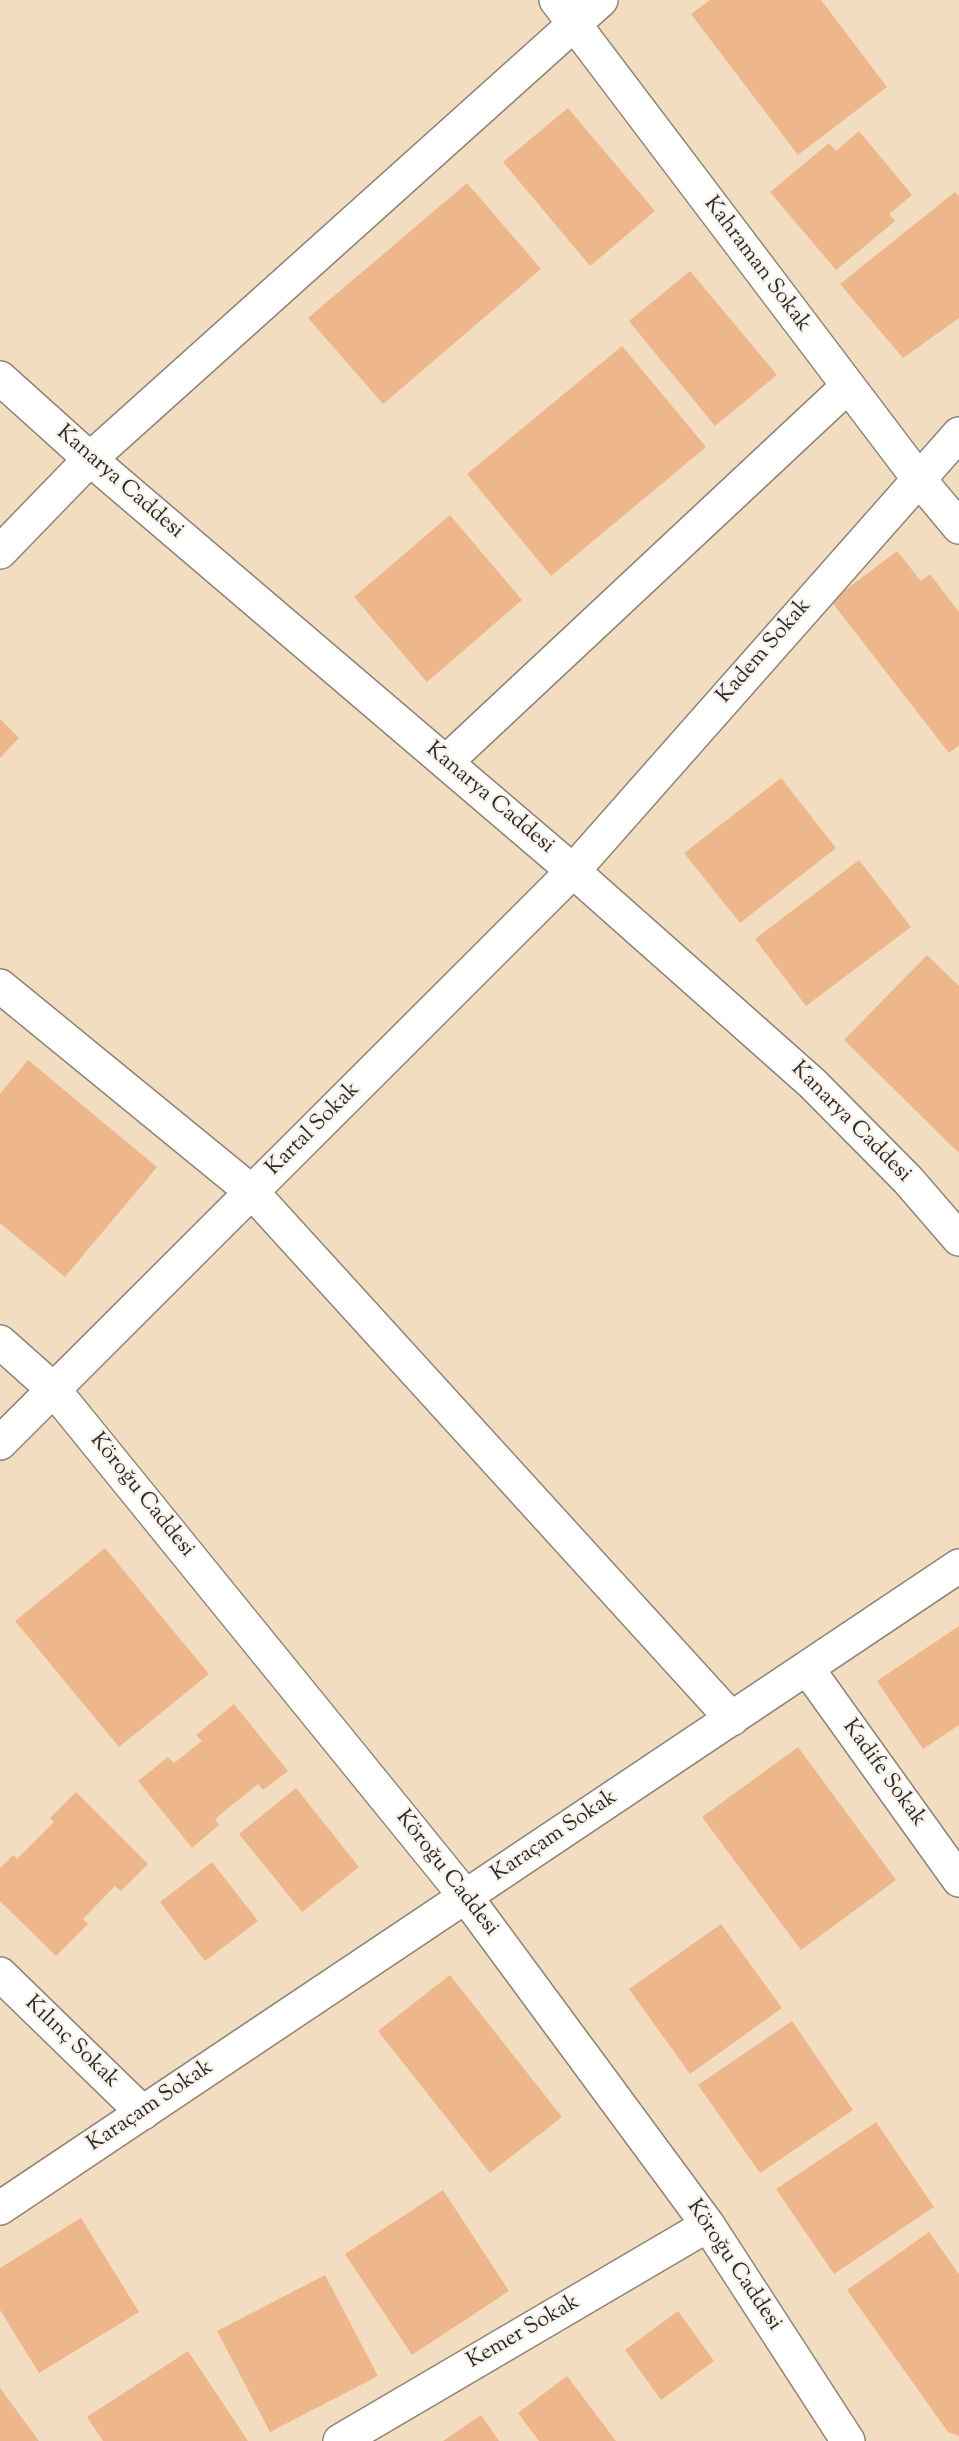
<!DOCTYPE html>
<meta charset="utf-8">
<style>
body{margin:0}
canvas{display:block;background:#f3ddc0}
</style>
<canvas width="959" height="2441"></canvas>
<script>
const ctx = document.querySelector('canvas').getContext('2d');
ctx.lineJoin = 'round';
function paint(path, color) { ctx.fillStyle = color; ctx.fill(path, 'evenodd'); }
const shape = rows => new Path2D(rows.map(r => 'M' + r).join(''));
function trace(path, color, width, dash) { ctx.strokeStyle = color; ctx.lineWidth = width; ctx.lineCap = dash ? 'butt' : 'round'; ctx.setLineDash(dash || []); ctx.stroke(path); }
function write(font, color, halo, rows, align = 'center') {
  ctx.font = font + ' "Sorts Mill Goudy",serif'; ctx.lineWidth = 4.5; ctx.setLineDash([]); ctx.textBaseline = 'middle'; ctx.strokeStyle = halo; ctx.fillStyle = color; for (const [text, x, y, turn = 0] of rows) {
    ctx.save(); ctx.translate(x, y); ctx.rotate((+turn || 0) * Math.PI / 180); ctx.textAlign = isNaN(turn) ? turn : align; if (halo) ctx.strokeText(text, 0, 0); ctx.fillText(text, 0, 0); ctx.restore();
  }
}
paint(shape([
 [710,0,821,0,887,87,798,155,691,14],
 [568,108,655,211,590,266,503,162],
 [859,131,912,195,889,214,895,221,836,270,770,192,829,143,836,151],
 [467,183,541,269,383,404,308,318],
 [955,192,959,196,959,318,903,358,840,284],
 [690,271,777,375,715,426,629,321],
 [622,346,706,447,551,576,467,474],
 [450,515,522,600,427,682,354,597],
 [897,551,921,581,930,574,959,612,959,745,949,753,831,601],
 [0,719,19,738,0,758],
 [781,778,836,848,740,923,684,853],
 [859,860,911,927,806,1006,755,939],
 [927,955,959,986,959,1153,844,1040],
 [28,1060,157,1167,65,1277,0,1223,0,1094],
 [105,1548,209,1674,119,1747,15,1621],
 [959,1626,959,1725,923,1749,877,1681],
 [234,1704,288,1771,263,1790,258,1784,215,1819,219,1825,192,1848,138,1781,168,1757,174,1763,202,1741,196,1735],
 [798,1747,896,1880,801,1950,702,1817],
 [296,1788,359,1867,302,1912,239,1834],
 [76,1792,148,1864,121,1891,115,1886,83,1919,88,1924,56,1956,0,1901,0,1868,13,1855,17,1859,54,1822,50,1818],
 [212,1862,258,1921,205,1961,160,1902],
 [721,1924,782,2008,690,2074,629,1989],
 [450,1975,562,2117,490,2173,378,2031],
 [792,2021,853,2110,760,2173,698,2085],
 [876,2122,934,2207,834,2274,776,2189],
 [443,2190,509,2291,412,2355,345,2254],
 [81,2218,139,2312,39,2373,0,2310,0,2268],
 [929,2232,959,2274,959,2436,948,2432,847,2290],
 [325,2275,378,2376,270,2432,217,2331],
 [678,2311,714,2361,661,2400,625,2350],
 [188,2351,248,2441,103,2441,87,2417],
 [567,2376,616,2441,539,2441,518,2413],
 [0,2388,39,2441,0,2441],
 [481,2415,499,2441,443,2441]
]), '#eeb68b');
const minor = shape([
 [556,0,918,478,959,527],
 [0,378,90,459,573,871,812,1083,908,1180,959,1239],
 [0,552,90,459,601,0],
 [446,762,848,386],
 [0,986,252,1192,732,1719],
 [0,1342,54,1390,466,1897,708,2225,848,2441],
 [0,1443,573,871,959,434],
 [807,1668,959,1880],
 [0,1974,143,2113],
 [0,2208,959,1566],
 [340,2441,708,2225]
]);
trace(minor, '#8f8476', 36);
trace(minor, '#fff', 33);
write('22px', '#2b2b2b', '#f7f3e8', [
 ["Kahraman Sokak",756,265,53],
 ["Kanarya Caddesi",119,483,41],
 ["Kadem Sokak",765,652,-49],
 ["Kanarya Caddesi",489,799,40],
 ["Kanarya Caddesi",850,1123,45],
 ["Kartal Sokak",314,1130,-45],
 ["Köroğu Caddesi",141,1496,51],
 ["Kadife Sokak",883,1774,54],
 ["Karaçam Sokak",555,1837,-34],
 ["Köroğu Caddesi",446,1874,52],
 ["Kılınç Sokak",71,2043,44],
 ["Karaçam Sokak",151,2107,-34],
 ["Köroğu Caddesi",733,2266,56],
 ["Kemer Sokak",524,2333,-30]
]);
</script>
